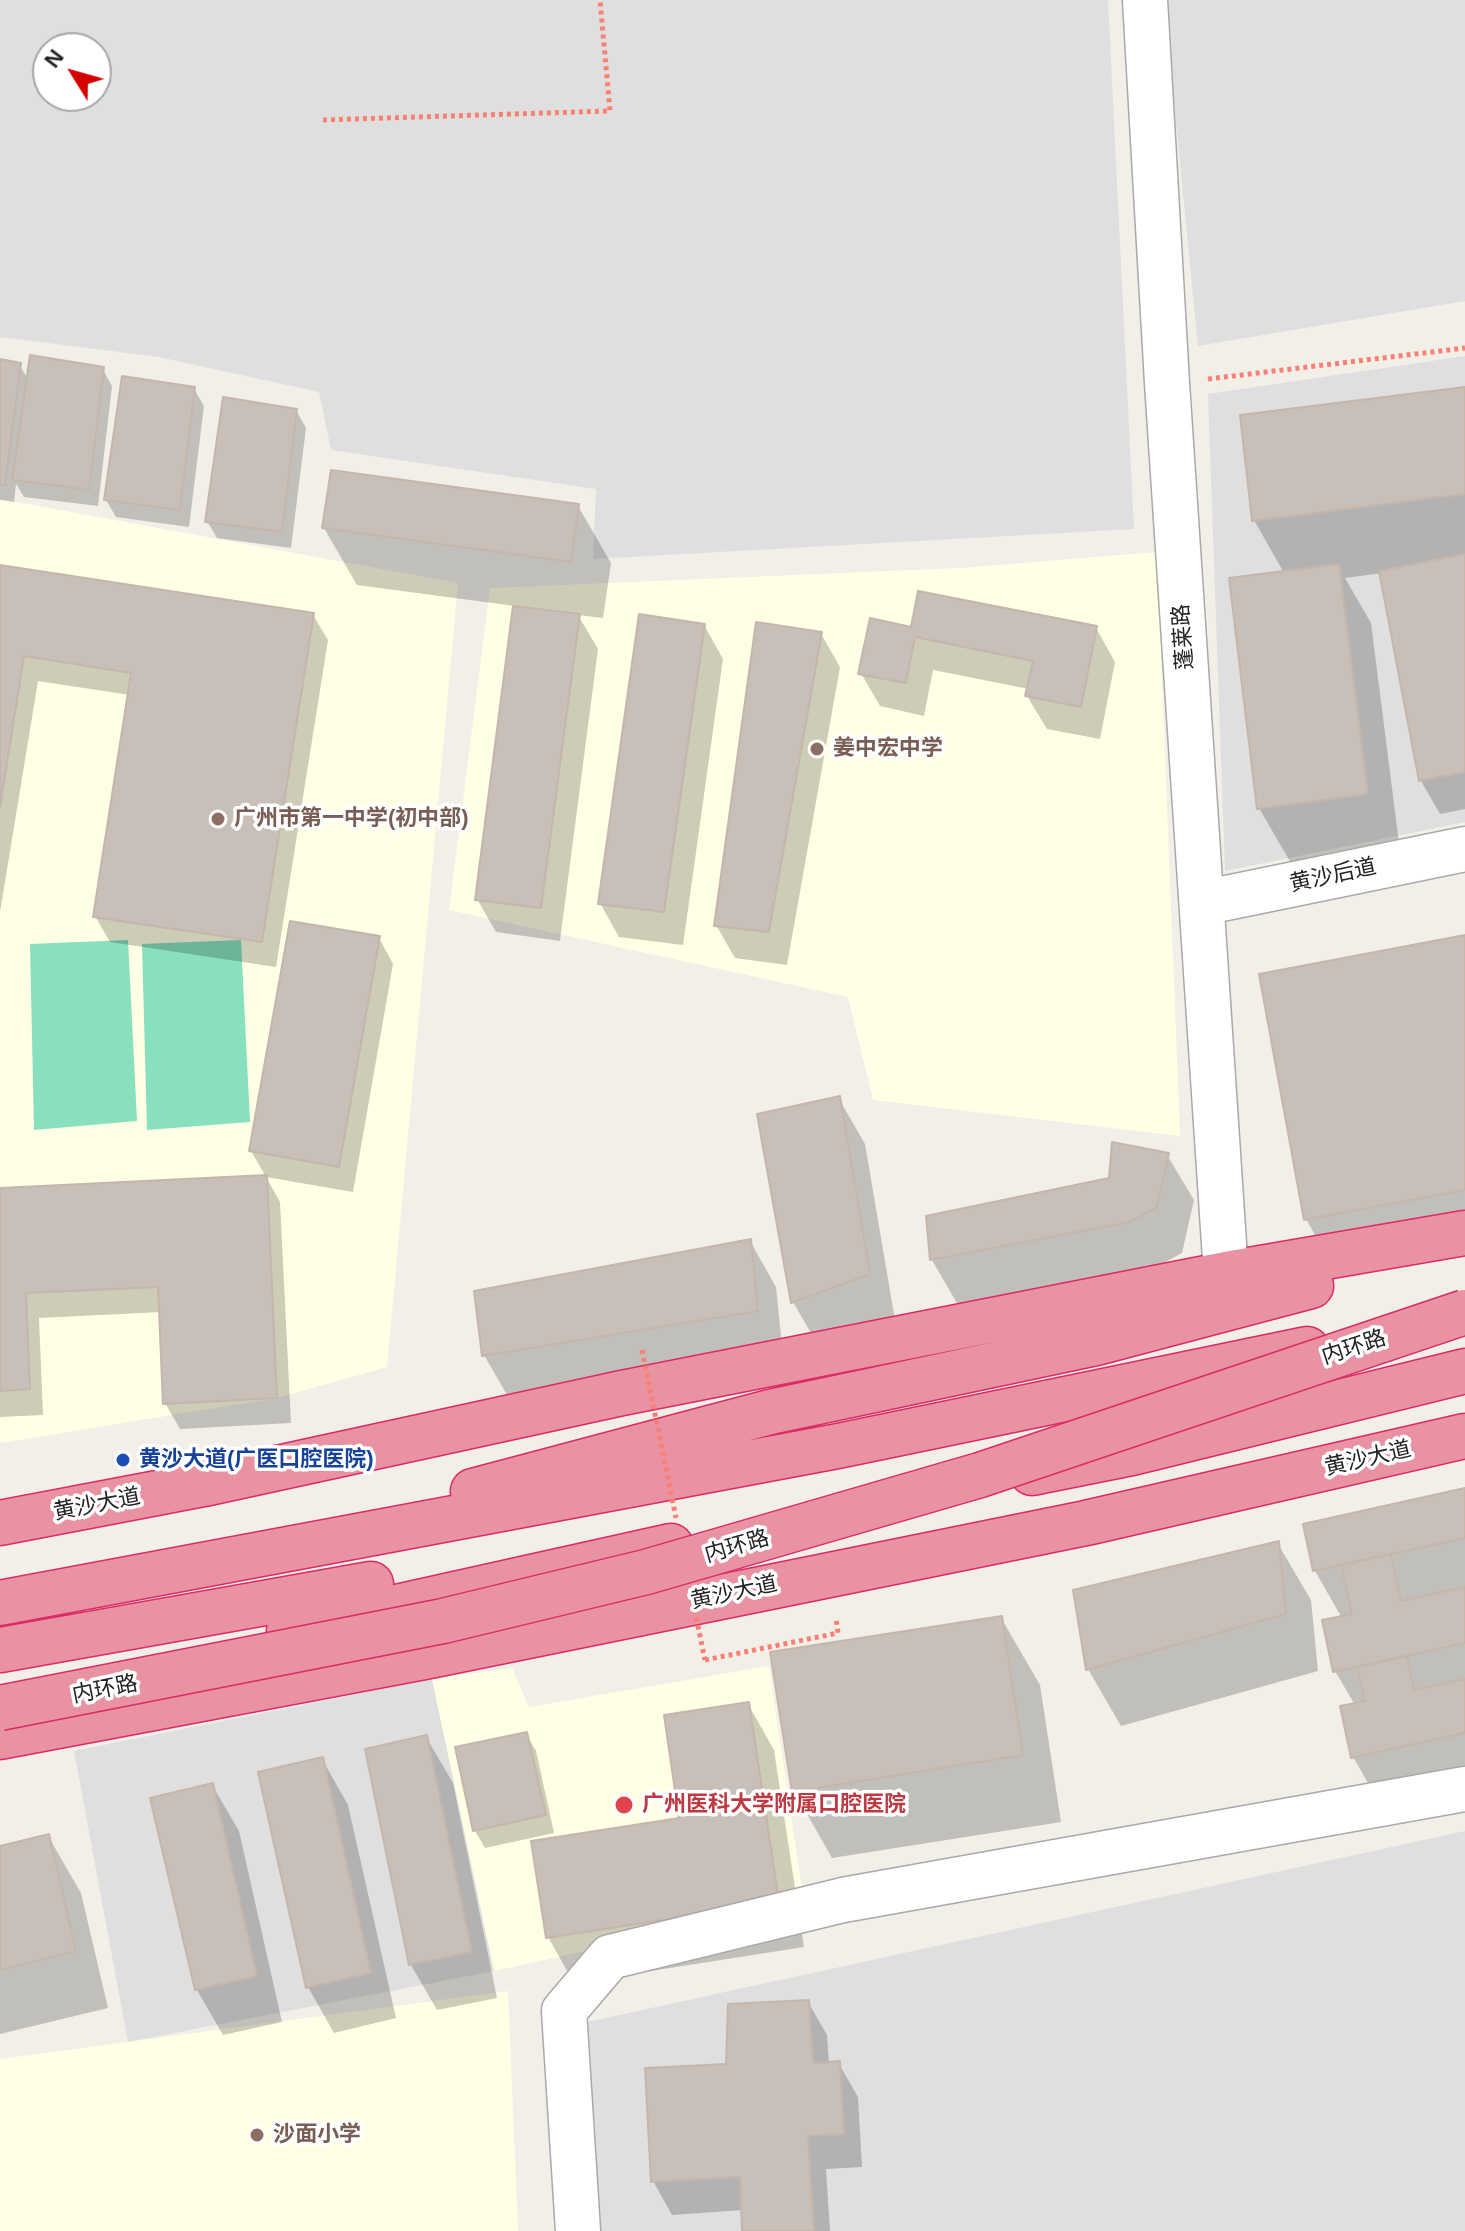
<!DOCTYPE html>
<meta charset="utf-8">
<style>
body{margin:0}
#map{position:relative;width:1465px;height:2231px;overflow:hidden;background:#f2efe9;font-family:Helvetica,sans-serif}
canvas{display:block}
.north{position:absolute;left:32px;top:32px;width:80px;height:80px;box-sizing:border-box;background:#fff;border:2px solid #a7a7a7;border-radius:50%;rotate:307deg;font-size:22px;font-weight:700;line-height:32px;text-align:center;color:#222}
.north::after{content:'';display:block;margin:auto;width:28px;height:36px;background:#d40000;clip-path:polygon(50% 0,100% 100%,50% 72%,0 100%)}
</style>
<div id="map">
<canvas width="1465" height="2231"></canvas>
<div class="north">N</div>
</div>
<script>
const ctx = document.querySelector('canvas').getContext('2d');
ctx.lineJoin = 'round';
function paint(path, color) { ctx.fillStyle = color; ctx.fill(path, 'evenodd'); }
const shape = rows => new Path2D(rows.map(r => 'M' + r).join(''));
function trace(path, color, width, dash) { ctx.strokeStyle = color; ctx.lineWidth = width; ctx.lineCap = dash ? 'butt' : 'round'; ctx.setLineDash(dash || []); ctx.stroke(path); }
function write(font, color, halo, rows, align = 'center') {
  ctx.font = font + ' Helvetica,"Noto Sans SC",sans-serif'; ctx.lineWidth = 7; ctx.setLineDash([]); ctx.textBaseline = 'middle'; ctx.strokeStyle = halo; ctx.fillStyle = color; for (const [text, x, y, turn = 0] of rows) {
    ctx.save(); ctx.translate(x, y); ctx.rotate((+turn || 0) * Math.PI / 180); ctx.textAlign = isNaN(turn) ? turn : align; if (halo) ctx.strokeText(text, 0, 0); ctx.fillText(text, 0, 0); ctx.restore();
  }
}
paint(shape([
 [0,0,1108,0,1134,529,593,559,596,489,331,450,319,392,159,357,0,337],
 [48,48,96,48,96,96,48,96],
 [1164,0,1465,0,1465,301,1198,346],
 [1465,356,1465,822,1225,871,1208,394],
 [432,1679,494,1971,128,2042,74,1751],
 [1465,1831,1465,2231,600,2231,587,2022]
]), '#e0dfdf');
paint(shape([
 [0,499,458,583,387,1367,277,1398,0,1443],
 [1157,552,1180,1136,873,1100,848,997,449,910,490,588,960,568],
 [769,1666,804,1903,494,1971,432,1679,512,1668,529,1707],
 [508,1991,518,2231,0,2231,0,2059]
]), '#ffffe5');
paint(shape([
 [128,940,137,1121,34,1130,30,944],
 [241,940,250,1122,147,1130,142,944]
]), '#88e0be');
paint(shape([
 [0,361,19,364,29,381,102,368,112,386,98,506,24,497,16,484,14,502,0,500],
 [194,389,204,406,189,527,116,517,106,500],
 [1465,389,1465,809,1440,814,1421,781,1382,573,1345,578,1371,623,1400,851,1292,865,1259,808,1284,573,1254,520],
 [296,410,306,428,291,548,217,538,207,521],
 [578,506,611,563,603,618,578,615,598,649,560,941,496,932,477,899,515,606,357,585,324,528],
 [0,567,313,615,328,640,276,967,110,942,95,916,130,695,38,681,0,912],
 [704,625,723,659,683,945,619,937,600,903],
 [1096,628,1115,662,1100,739,1047,729,1027,696,1029,689,933,670,924,716,880,706,861,673,913,629],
 [821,634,840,667,787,965,735,958,716,925],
 [1465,937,1465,1240,1332,1265,1306,1219],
 [379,938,393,964,353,1192,266,1177,280,1202,291,1423,180,1429,165,1403,161,1312,39,1318,43,1415,0,1417,0,1190,266,1177,251,1151],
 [839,1099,865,1144,895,1320,819,1347,793,1302],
 [1167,1155,1194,1200,1182,1253,1156,1267,958,1305,932,1260],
 [750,1241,776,1287,783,1356,510,1400,484,1355],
 [1465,1490,1465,1797,1386,1814,1353,1757,1355,1705,1335,1671,1342,1618,1315,1571],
 [1278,1544,1311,1600,1318,1671,1121,1726,1088,1669],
 [1001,1618,1040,1685,1061,1822,832,1858,794,1791],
 [748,1704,774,1750,804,1947,574,1983,548,1937,681,1819],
 [526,1734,536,1751,554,1833,485,1848,475,1831,458,1749],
 [426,1737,453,1783,497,1998,437,2010,411,1965,367,1750],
 [322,1759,348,1805,396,2018,334,2033,308,1987],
 [212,1785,239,1831,282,2022,223,2035,197,1990,153,1800],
 [48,1836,81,1893,108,2008,0,2034,0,1848],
 [808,2002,827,2035,829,2064,839,2064,858,2097,862,2167,826,2169,830,2231,744,2231,743,2210,672,2215,653,2181,728,2066]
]), '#0003');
const building = shape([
 [30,355,104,367,89,490,12,480,30,355],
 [0,359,21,363,5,485,0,485,0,359],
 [122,376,195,387,180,510,104,500,122,376],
 [1465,387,1465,494,1252,521,1240,415,1465,387],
 [223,397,297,409,282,532,205,522,223,397],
 [331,470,579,504,571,562,322,528,331,470],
 [1465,554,1465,772,1419,781,1379,571,1465,554],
 [1339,564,1368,794,1257,809,1229,578,1339,564],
 [0,565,314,613,262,942,93,917,131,673,24,656,0,807,0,565],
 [918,591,1097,626,1081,707,1025,696,1033,661,915,637,906,683,858,674,870,618,911,627,918,591],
 [513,606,580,614,541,908,475,900,513,606],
 [639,614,705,624,664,912,598,904,639,614],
 [756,622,822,632,769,932,714,926,756,622],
 [290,921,380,936,339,1167,249,1151,290,921],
 [1465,935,1465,1190,1304,1220,1259,974,1465,935],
 [840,1096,870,1274,791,1303,757,1114,840,1096],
 [1112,1142,1169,1153,1157,1207,1130,1222,930,1260,926,1216,1109,1178,1112,1142],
 [267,1175,277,1398,163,1404,158,1287,26,1293,30,1389,0,1391,0,1188,267,1175],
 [751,1239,758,1311,482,1356,474,1291,751,1239],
 [1465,1488,1465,1538,1313,1571,1303,1524,1465,1488],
 [1279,1541,1286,1614,1086,1670,1073,1590,1279,1541],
 [1391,1554,1401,1601,1465,1587,1465,1643,1333,1672,1322,1620,1352,1614,1341,1565,1391,1554],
 [1002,1616,1023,1755,792,1792,770,1652,1002,1616],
 [1407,1656,1414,1690,1465,1679,1465,1733,1351,1758,1340,1706,1365,1701,1357,1667,1407,1656],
 [749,1702,779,1902,546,1938,531,1841,679,1818,664,1715,749,1702],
 [527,1732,546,1815,473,1831,455,1747,527,1732],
 [427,1735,472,1952,409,1965,365,1749,427,1735],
 [323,1757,371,1973,306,1988,258,1772,323,1757],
 [213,1783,257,1976,195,1990,150,1798,213,1783],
 [49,1834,76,1951,0,1970,0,1846,49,1834],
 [809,2000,813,2063,840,2061,844,2134,808,2136,814,2231,742,2231,740,2177,651,2182,645,2068,726,2064,728,2004,809,2000]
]);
paint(building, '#c7bfb8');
trace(building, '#c4b6ab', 2);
const minor = shape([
 [1145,0,1167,383,1226,1274],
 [1202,903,1465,849],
 [578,2231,564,2011,610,1957,843,1900,1465,1789]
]);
const highway = shape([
 [1032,1473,1132,1453,1465,1371],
 [473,1491,770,1412,1096,1343,1311,1286],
 [0,1523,204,1484,622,1393,1226,1274,1465,1233],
 [0,1603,838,1446,1307,1349],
 [289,1631,671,1546],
 [0,1650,371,1584],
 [0,1737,425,1657,1086,1523,1465,1436]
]);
trace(minor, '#a9a9a9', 47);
trace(highway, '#dc2a67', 47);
trace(shape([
 [323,120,610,111,600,0],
 [1208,379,1465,348],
 [705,1660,838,1633,836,1618]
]), '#fa8072', 5, [4, 4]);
trace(minor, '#fff', 44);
trace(highway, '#e892a2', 44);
const highwayBridge = shape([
 [0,1708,443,1621,646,1572,980,1475,1465,1312]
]);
trace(highwayBridge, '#dc2a67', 47, []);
trace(shape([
 [642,1350,676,1518],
 [693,1602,705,1660]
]), '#fa8072', 5, [4, 4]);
trace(highwayBridge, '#e892a2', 44);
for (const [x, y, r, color] of [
 [817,749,8,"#8d6e63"],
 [218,819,8,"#8d6e63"],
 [123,1460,8,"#1a4fb4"],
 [624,1805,10,"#e0444e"],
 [257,2135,8,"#8d6e63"]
]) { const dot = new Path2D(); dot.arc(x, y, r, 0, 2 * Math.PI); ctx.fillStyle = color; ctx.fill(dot); trace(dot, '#fff', 3); }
write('22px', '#222', '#fff', [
 ["蓬莱路",1184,637,-94],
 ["黄沙后道",1333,876,-12],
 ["内环路",1354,1348,-18],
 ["黄沙大道",1368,1459,-13],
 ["黄沙大道",97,1505,-11],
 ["内环路",737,1547,-16],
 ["黄沙大道",734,1593,-12],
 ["内环路",105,1690,-11]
]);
write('bold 22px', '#785e54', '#fff', [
 ["姜中宏中学",833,749],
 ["广州市第一中学(初中部)",234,819],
 ["沙面小学",273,2135]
], 'left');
write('bold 22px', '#164399', '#fff', [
 ["黄沙大道(广医口腔医院)",139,1460]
], 'left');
write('bold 22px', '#be3a42', '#fff', [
 ["广州医科大学附属口腔医院",642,1805]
], 'left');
</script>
